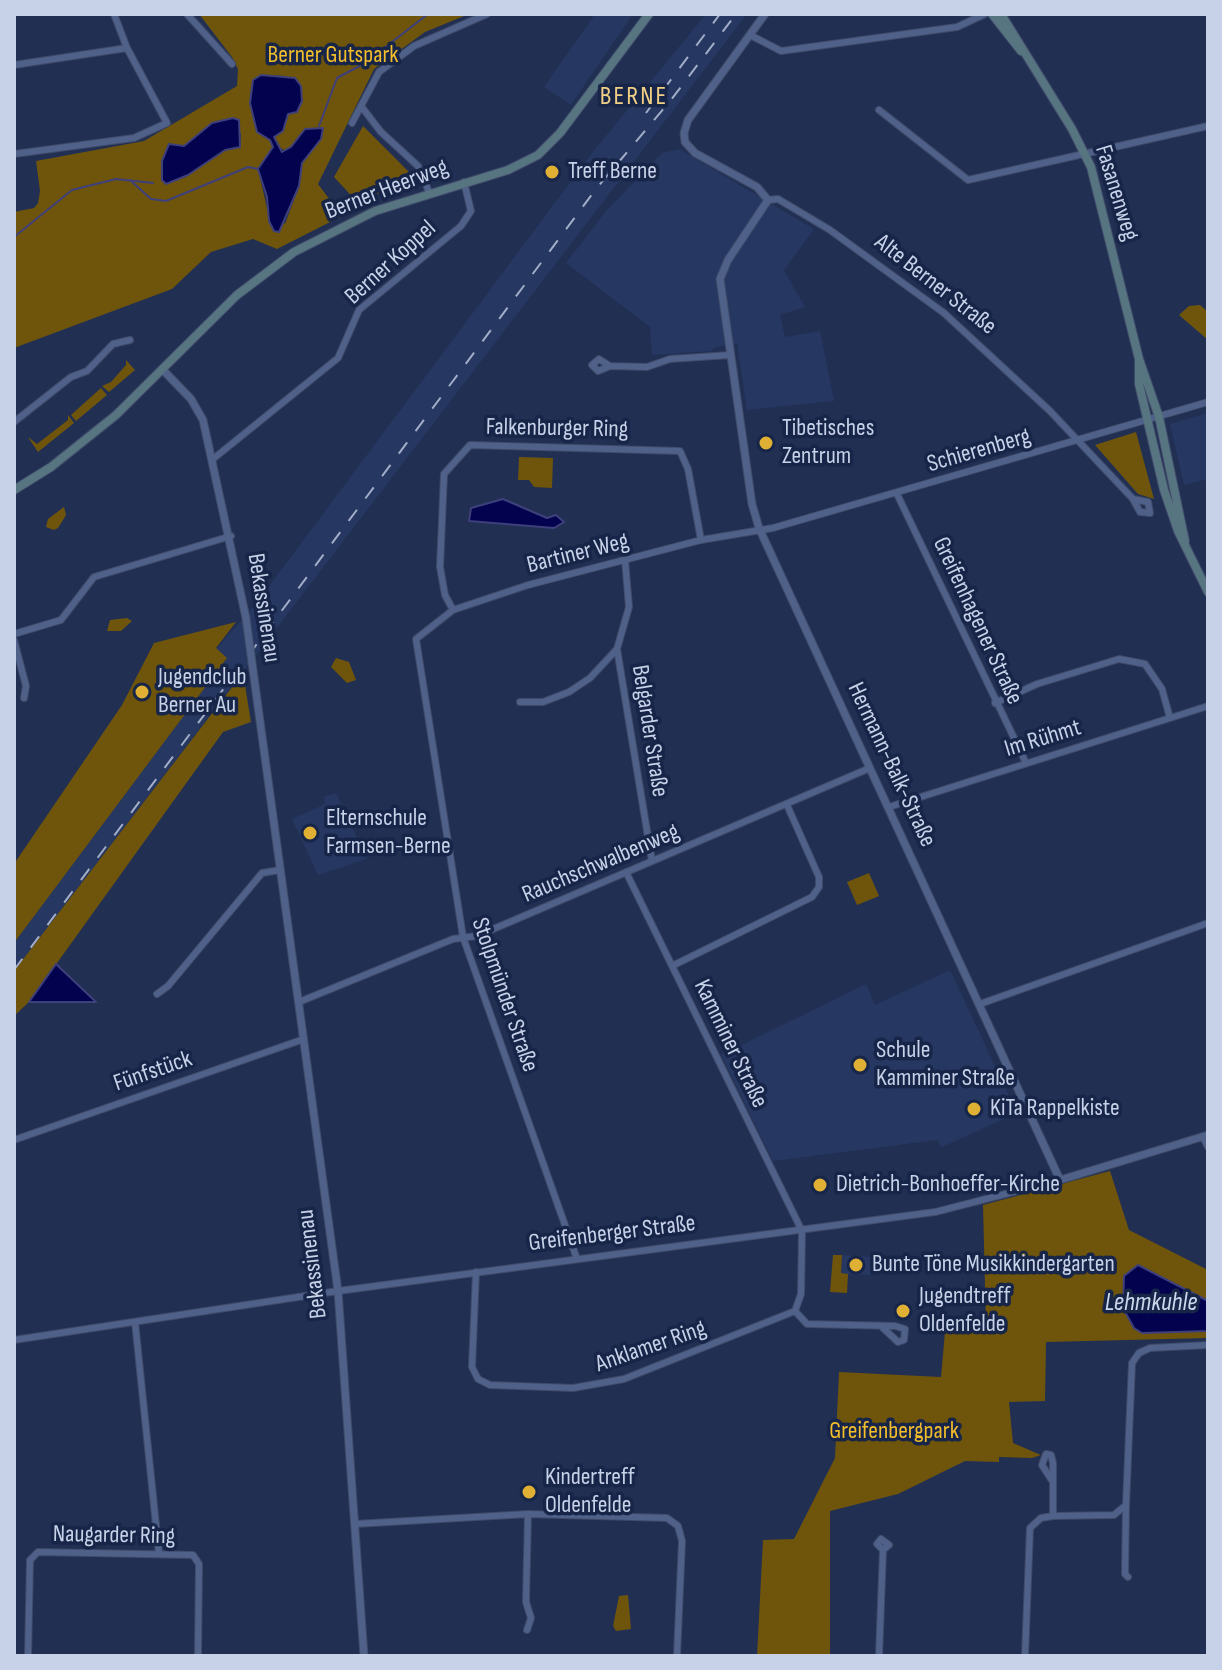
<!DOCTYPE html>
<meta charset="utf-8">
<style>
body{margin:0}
#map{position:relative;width:1222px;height:1670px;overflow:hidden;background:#212f53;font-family:"Sofia Sans Condensed",sans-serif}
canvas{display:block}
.frame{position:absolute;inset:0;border:16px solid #c7d1e8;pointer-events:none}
</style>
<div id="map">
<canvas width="1222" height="1670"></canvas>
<div class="frame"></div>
</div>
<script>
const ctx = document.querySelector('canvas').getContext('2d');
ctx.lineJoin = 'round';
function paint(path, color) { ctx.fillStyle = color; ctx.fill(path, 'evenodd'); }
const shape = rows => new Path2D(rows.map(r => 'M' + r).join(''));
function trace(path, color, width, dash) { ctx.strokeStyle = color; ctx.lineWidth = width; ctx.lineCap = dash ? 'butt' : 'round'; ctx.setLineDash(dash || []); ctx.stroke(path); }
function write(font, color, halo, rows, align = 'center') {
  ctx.font = font + ' "Sofia Sans Condensed",sans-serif'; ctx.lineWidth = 7; ctx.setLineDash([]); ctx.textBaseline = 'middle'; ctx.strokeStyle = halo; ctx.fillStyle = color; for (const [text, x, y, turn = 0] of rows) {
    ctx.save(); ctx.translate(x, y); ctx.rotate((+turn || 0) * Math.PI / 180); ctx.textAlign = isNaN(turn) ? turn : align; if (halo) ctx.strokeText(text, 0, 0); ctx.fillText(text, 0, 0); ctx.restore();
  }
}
paint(shape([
 [595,14,633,14,571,105,544,87],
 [706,14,747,14,14,971,14,943,226,659,216,649,255,605,592,153],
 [679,149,814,229,784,270,805,307,780,315,785,337,820,331,834,401,747,410,737,344,715,347,711,351,652,355,650,327,566,263,606,211,662,153],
 [1208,413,1208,479,1184,485,1170,424],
 [336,793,367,859,318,875,292,819,325,804,324,797],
 [950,970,1017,1113,942,1147,937,1140,773,1161,721,1055,866,984,875,1005],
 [842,1255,871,1257,870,1275,841,1274]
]), '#263761');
paint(shape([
 [199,14,469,14,425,32,374,69,318,184,342,216,277,249,253,239,211,252,172,289,14,348,14,212,34,208,38,203,40,191,36,161,144,141,237,86,238,69,232,57],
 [261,75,285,76,288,114,274,137,277,147,287,151,305,129,299,186,285,224,267,208,258,169,274,151,270,140,257,132,250,103,250,93],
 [233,118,241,135,240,147,226,150,188,175,162,180,167,148,184,146,212,123],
 [363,126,411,174,409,179,358,203,334,177],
 [1200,305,1208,312,1208,340,1179,315,1189,306],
 [126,360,135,370,109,392,102,386,111,382,126,365],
 [101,388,107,395,76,421,71,415],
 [68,415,74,423,38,452,28,437,37,444,68,420],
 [1136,432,1154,499,1138,494,1095,445],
 [519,457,553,458,552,488,534,487,529,480,518,480],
 [64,507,66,515,58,528,54,530,46,527,48,519],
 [127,618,132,621,121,631,107,631,110,620],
 [236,622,216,648,227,658,14,943,14,864,122,705,154,643],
 [336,658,349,662,356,680,347,683,331,667],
 [243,673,251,722,223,732,29,1002,14,1016,14,971],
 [869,873,879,896,857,905,847,882],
 [1110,1171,1129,1230,1208,1270,1208,1301,1138,1265,1123,1276,1123,1308,1178,1332,1208,1331,1208,1338,1046,1342,1045,1401,1009,1402,1013,1443,1041,1455,1032,1458,999,1457,999,1462,965,1461,898,1494,830,1511,830,1656,757,1656,763,1540,794,1539,835,1458,839,1372,941,1377,945,1332,978,1333,986,1325,983,1205],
 [833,1255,842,1255,841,1273,848,1274,847,1293,830,1292],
 [628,1595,631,1629,616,1631,613,1626,619,1596]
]), '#6f550b');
const water = shape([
 [261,75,295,78,301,86,302,101,297,112,288,114,283,131,274,137,282,152,291,147,305,129,323,128,321,139,302,163,299,186,279,232,274,231,269,221,267,197,258,169,273,147,270,140,257,132,250,103,253,80,261,75],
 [233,118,239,120,240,147,225,150,188,175,166,184,162,180,162,161,169,144,184,146,212,123,233,118],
 [503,499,547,518,556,515,564,522,554,528,469,521,471,508,503,499],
 [56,964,96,1002,29,1002,56,964],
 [1138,1265,1208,1301,1208,1331,1142,1333,1134,1328,1123,1308,1124,1276,1138,1265]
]);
paint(water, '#03024e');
trace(water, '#3e407c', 2);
trace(shape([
 [319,126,337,78,365,63,428,14],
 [130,180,151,199,166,201,248,167,258,169],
 [14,237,72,190,116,179,153,183]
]), '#3e407c', 2);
const minor = shape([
 [187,14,232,64],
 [750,35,781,51,957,27,985,14],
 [14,65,127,48],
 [361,106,381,132,418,166,429,192],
 [879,110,968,180,1208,126],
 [352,123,379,72,414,46,487,14],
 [14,154,134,138,167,123,127,48,114,14],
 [768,200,778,199,830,230,944,313,1050,411,1133,499,1140,512,1150,513,1148,502,1133,499],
 [610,366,599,359,592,365,598,371,610,366,647,367,670,359,730,355],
 [14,422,71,377,87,371,113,344,130,340],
 [213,459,338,358,359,310,461,226,471,211,464,182],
 [897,494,1026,763],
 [625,560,629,607,617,649,652,861],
 [453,610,445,595,440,567,444,474,470,445,680,451,688,469,701,540],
 [14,634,61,620,94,577,231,536],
 [14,640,26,686,24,698],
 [520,702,543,702,569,692,590,678,617,649],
 [995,703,1037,684,1119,659,1145,664,1162,689,1170,718],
 [889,807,1208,706],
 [672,966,812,897,819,887,819,877,787,805],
 [157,994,168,986,262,873,280,870],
 [299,1002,453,939,477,936,870,768],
 [980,1004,1208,923],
 [1203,1137,1208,1147],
 [14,1140,304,1039],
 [577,1259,463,937,416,639,453,610,528,585,701,540,773,528,1208,402],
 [476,1272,472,1367,478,1379,490,1385,573,1388,624,1379,795,1311,801,1294,802,1231,626,872],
 [795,1311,807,1324,895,1326,905,1329,904,1340,898,1342,882,1327],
 [135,1322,159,1554],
 [14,1340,338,1291,935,1212,1060,1180],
 [1053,1482,1042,1465,1046,1454,1051,1455,1053,1463,1053,1516],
 [1126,1505,1125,1574,1128,1577],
 [355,1524,528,1514,667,1518,678,1526,682,1541,677,1656],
 [527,1630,531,1618,526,1602,528,1514],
 [28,1656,30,1560,38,1552,193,1555,199,1564,198,1656],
 [879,1656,883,1550,877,1544,881,1539,889,1545,883,1550],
 [1025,1656,1030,1528,1041,1518,1053,1516,1114,1515,1126,1505,1132,1363,1139,1353,1150,1348,1208,1345]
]);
const tertiary = shape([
 [765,14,688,120,684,133,685,142,695,153,757,187,768,200,728,260,720,279,752,504,759,528,1060,1180,1208,1135],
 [162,369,191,399,203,420,246,618],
 [253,670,338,1291,364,1656]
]);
const secondary = shape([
 [992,14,1021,51],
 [1001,14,1072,129,1091,167,1139,359,1159,417,1185,541],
 [1139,360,1139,384,1164,490,1178,531,1208,592],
 [14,490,51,467,116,415,237,295,294,252,375,211,508,170,538,155,560,133,649,14]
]);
trace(minor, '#3f4a69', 8);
trace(tertiary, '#3f4a69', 9);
trace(secondary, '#3f4a69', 10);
trace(minor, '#4f6189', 6);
trace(tertiary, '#4f6189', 7);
trace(secondary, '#577481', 8);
trace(shape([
 [646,113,720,14],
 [14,970,596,189,671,100,736,14]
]), '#a2adc7', 2, [14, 14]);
const tertiaryBridge = shape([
 [246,618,253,670]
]);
trace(tertiaryBridge, '#3f4a69', 9, []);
trace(tertiaryBridge, '#4f6189', 7);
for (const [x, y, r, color] of [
 [552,172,8,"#e0b034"],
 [766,443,8,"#e0b034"],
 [142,692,8,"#e0b034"],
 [310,833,8,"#e0b034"],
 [860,1065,8,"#e0b034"],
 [974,1109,8,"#e0b034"],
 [820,1185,8,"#e0b034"],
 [856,1265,8,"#e0b034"],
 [903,1311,8,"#e0b034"],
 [529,1492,8,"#e0b034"]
]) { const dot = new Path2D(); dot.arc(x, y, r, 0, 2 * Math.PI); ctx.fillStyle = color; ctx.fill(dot); trace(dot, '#172548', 3); }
write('24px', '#f3bd2b', '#172548', [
 ["Berner Gutspark",333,56],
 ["Greifenbergpark",894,1432]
]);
write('24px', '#c7d1e8', '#172548', [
 ["Treff Berne",568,172],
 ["Tibetisches",782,429],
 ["Zentrum",782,457],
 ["Jugendclub",158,678],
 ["Berner Au",158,706],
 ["Elternschule",326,819],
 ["Farmsen-Berne",326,847],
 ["Schule",876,1051],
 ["Kamminer Straße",876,1079],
 ["KiTa Rappelkiste",990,1109],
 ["Dietrich-Bonhoeffer-Kirche",836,1185],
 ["Bunte Töne Musikkindergarten",872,1265],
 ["Jugendtreff",919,1297],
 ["Oldenfelde",919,1325],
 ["Kindertreff",545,1478],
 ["Oldenfelde",545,1506]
], 'left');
write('24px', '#c7d1e8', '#172548', [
 ["Berner Heerweg",387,190,-21],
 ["Fasanenweg",1116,193,73],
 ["Berner Koppel",391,263,-42],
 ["Alte Berner Straße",935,285,38],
 ["Falkenburger Ring",557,429,1],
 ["Schierenberg",979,451,-16],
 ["Bartiner Weg",578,554,-14],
 ["Bekassinenau",263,608,81],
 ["Greifenhagener Straße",977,621,65],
 ["Belgarder Straße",649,731,81],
 ["Im Rühmt",1043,739,-17],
 ["Hermann-Balk-Straße",891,765,65],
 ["Rauchschwalbenweg",601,864,-23],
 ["Stolpmünder Straße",504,995,71],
 ["Kamminer Straße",730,1044,64],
 ["Fünfstück",153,1072,-19],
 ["Greifenberger Straße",612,1234,-7],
 ["Bekassinenau",313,1264,-97],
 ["Anklamer Ring",651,1347,-19],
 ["Naugarder Ring",114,1536,1]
]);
ctx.letterSpacing = '2px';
write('26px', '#f1d086', '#172548', [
 ["BERNE",634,97]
]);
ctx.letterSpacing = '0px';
write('italic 26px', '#ced8ed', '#172548', [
 ["Lehmkuhle",1151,1303]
]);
</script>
